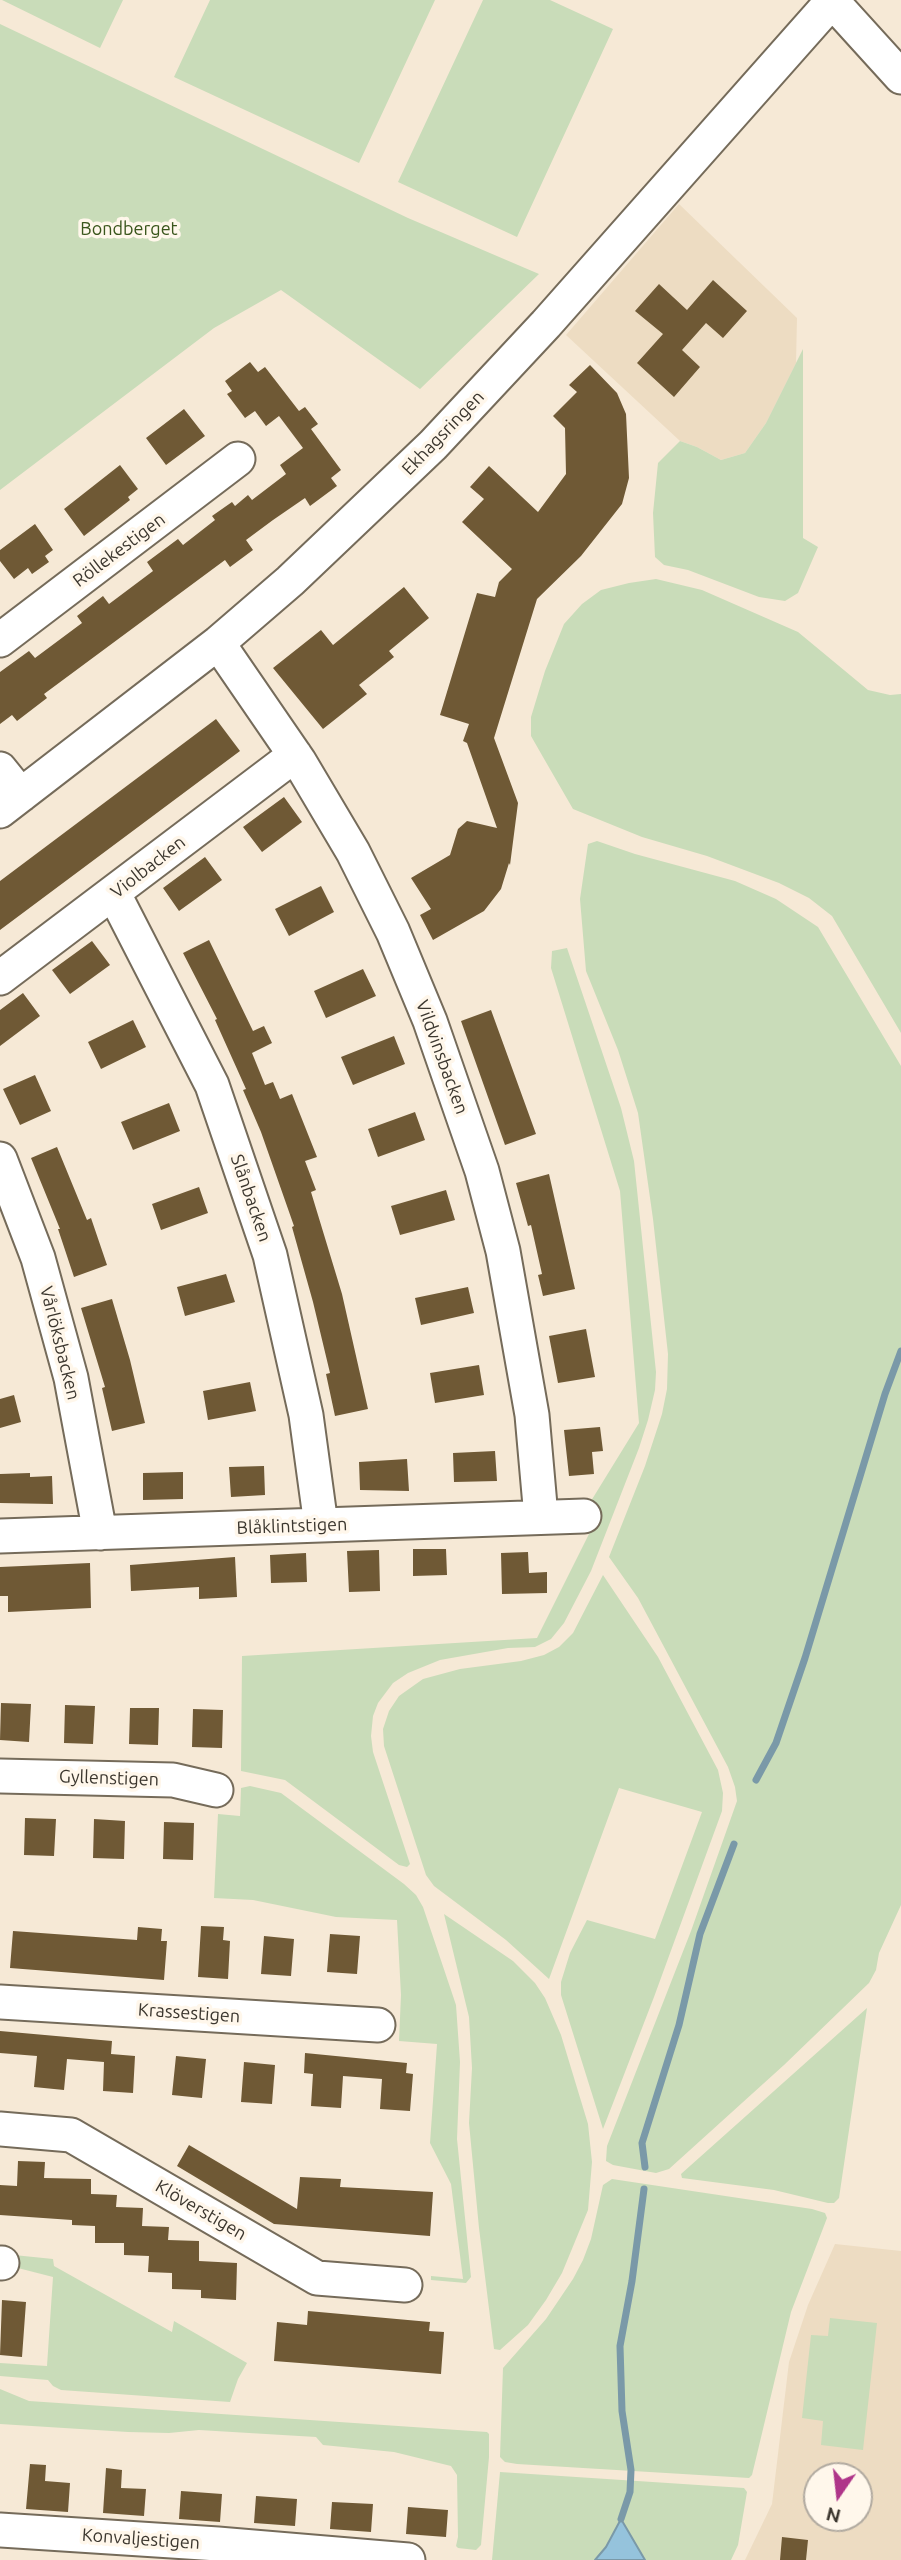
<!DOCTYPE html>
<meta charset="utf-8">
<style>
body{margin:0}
#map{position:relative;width:901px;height:2560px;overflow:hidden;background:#f6e9d6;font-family:Ubuntu,sans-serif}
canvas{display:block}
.north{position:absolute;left:803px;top:2462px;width:70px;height:70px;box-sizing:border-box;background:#fff7eb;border:2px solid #b1aaa0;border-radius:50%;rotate:194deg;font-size:19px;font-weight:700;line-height:28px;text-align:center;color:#3c372f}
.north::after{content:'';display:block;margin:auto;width:24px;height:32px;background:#af3589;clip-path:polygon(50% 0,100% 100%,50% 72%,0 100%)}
</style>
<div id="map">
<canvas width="901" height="2560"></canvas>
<div class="north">N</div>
</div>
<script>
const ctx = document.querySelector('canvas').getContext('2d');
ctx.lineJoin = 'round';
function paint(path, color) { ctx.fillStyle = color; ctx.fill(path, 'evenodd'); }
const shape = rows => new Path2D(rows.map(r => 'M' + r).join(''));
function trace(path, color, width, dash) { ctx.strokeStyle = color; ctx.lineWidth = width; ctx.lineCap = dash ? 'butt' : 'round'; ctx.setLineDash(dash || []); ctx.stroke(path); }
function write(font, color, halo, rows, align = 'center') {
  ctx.font = font + ' Ubuntu,sans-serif'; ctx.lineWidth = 7; ctx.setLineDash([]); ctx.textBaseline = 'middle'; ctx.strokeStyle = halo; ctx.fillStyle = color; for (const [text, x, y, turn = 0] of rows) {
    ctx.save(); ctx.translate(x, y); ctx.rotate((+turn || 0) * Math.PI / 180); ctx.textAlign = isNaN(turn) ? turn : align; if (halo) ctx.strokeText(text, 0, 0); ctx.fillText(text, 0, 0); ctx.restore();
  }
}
paint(shape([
 [679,204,797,318,796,363,766,423,745,453,721,460,697,447,680,441,566,335],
 [835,2244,901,2251,901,2560,745,2560,772,2504,789,2362,808,2305],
 [817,2476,859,2476,859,2518,817,2518]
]), '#eddcc2');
paint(shape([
 [2,0,123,0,100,48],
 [210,0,435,0,359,163,174,77],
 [483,0,550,0,613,29,517,237,398,182],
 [0,24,408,218,539,274,420,389,281,290,214,328,0,490],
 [803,349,803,538,818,547,798,593,785,601,759,597,688,570,664,565,655,557,653,513,658,463,680,441,697,447,721,460,745,453,766,423],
 [656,579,702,590,798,632,868,690,890,695,901,694,901,1033,832,916,809,898,779,883,707,856,642,837,573,809,543,757,531,736,531,717,545,671,564,624,582,604,601,590,629,583],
 [597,841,635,854,735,881,776,899,818,927,901,1066,901,1905,879,1953,876,1970,869,1983,784,2065,669,2169,656,2173,613,2165,606,2161,607,2146,691,1931,737,1801,735,1787,728,1767,638,1598,609,1557,645,1466,662,1414,667,1389,668,1354,653,1219,638,1113,618,1050,586,971,580,899,588,844],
 [567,948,621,1108,634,1161,656,1372,655,1390,648,1420,639,1448,591,1571,564,1623,551,1639,535,1647,508,1648,440,1660,408,1673,393,1683,378,1703,373,1716,371,1736,373,1752,410,1864,407,1867,399,1865,285,1780,241,1771,242,1656,537,1638,591,1530,587,1501,591,1501,639,1423,620,1191,551,968,552,951],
 [603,1575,658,1657,718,1770,723,1793,722,1811,654,1997,603,2129,561,1995,561,1982,570,1953,587,1920,655,1939,702,1812,619,1788,549,1979,506,1940,434,1886,426,1875,384,1746,383,1729,389,1711,399,1696,423,1679,460,1669,521,1661,544,1655,559,1647,573,1633],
 [250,1786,281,1793,404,1884,416,1895,423,1907,456,2005,460,2062,457,2139,471,2277,466,2283,431,2280,431,2276,463,2279,451,2184,430,2143,437,2044,399,2041,401,1995,397,1920,336,1917,253,1900,214,1898,218,1814,240,1816,241,1788],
 [444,1914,513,1961,535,1983,545,1998,561,2035,588,2124,592,2162,588,2210,562,2273,546,2300,528,2325,500,2350,494,2349,479,2228,469,2123,472,2068,469,2017],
 [867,2008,839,2198,834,2203,828,2203,774,2190,682,2178,681,2174],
 [612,2179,812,2209,825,2213,827,2218,791,2312,752,2475,749,2478,517,2464,505,2462,500,2457,503,2368,546,2319,573,2279,583,2260,591,2239,603,2185],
 [14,2255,53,2259,54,2266,172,2332,174,2321,247,2363,238,2379,230,2402,61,2390,53,2386,48,2380,0,2376,0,2363,47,2366,53,2277,14,2267],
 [830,2318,877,2323,863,2450,821,2445,823,2421,802,2418,811,2335,828,2336],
 [0,2389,29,2401,487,2432,489,2434,489,2457,481,2545,476,2550,458,2548,456,2546,458,2537,457,2475,451,2466,394,2452,323,2445,316,2437,199,2430,169,2433,128,2432,0,2424],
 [500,2472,744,2488,747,2492,738,2545,731,2560,645,2560,621,2520,606,2547,595,2560,492,2560]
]), '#c9dcb9');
const water = shape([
 [621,2519,645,2560,595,2560,606,2547,621,2519]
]);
paint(water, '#95c3dc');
trace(water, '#7a99a8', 2);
trace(shape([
 [756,1780,776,1743,805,1658,885,1394,901,1351],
 [645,2167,642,2143,679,2025,700,1934,734,1844],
 [621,2519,630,2492,631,2470,622,2411,620,2346,632,2281,644,2189]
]), '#7a99a8', 7);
paint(shape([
 [713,280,747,311,723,338,706,323,682,350,700,367,674,397,637,363,663,334,635,311,659,284,687,310],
 [250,362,258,372,265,367,299,411,305,407,318,424,311,429,341,470,331,478,337,486,310,506,305,498,273,520,246,540,253,550,230,567,225,560,44,694,47,698,17,721,12,715,0,724,0,672,29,651,35,658,82,623,77,616,103,596,109,604,153,571,147,562,178,539,183,545,215,520,212,516,232,502,235,506,248,495,252,500,286,474,280,465,303,448,279,416,266,426,255,411,245,418,227,394,232,391,225,381],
 [590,365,617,393,626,414,629,478,622,504,581,556,537,599,494,738,518,803,510,865,509,863,501,889,484,911,433,940,420,915,431,909,411,878,450,855,458,829,467,821,497,828,467,743,463,741,469,724,440,715,477,593,495,597,499,582,512,569,462,522,484,499,470,487,489,466,538,512,566,474,565,428,553,416,577,392,569,385],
 [184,409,205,436,166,465,146,438],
 [120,465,138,489,128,497,130,500,84,536,64,509],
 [35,524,53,550,45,556,49,562,32,574,28,568,14,579,0,561,0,550],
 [404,587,429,618,389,651,394,657,359,685,367,694,323,729,273,668,321,630,333,645],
 [216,719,240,751,0,930,0,881],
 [284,797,302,822,262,852,243,827],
 [205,857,222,880,179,911,163,888],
 [321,886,334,912,289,936,275,909],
 [209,940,253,1031,264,1026,272,1043,252,1053,265,1085,273,1082,280,1099,292,1094,317,1157,305,1161,316,1190,311,1192,342,1294,368,1409,335,1416,326,1374,330,1373,313,1302,292,1227,294,1226,261,1132,243,1090,246,1089,215,1020,217,1019,183,953],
 [92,941,110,965,70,994,52,970],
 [363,969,376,996,326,1018,314,991],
 [23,993,40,1016,0,1046,0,1010],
 [491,1010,536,1134,505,1145,461,1021],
 [133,1020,146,1047,101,1069,88,1042],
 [394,1036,405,1064,353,1085,341,1057],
 [35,1075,51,1111,20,1125,3,1089],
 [169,1103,180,1131,133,1150,121,1122],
 [415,1112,425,1140,378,1157,368,1129],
 [57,1147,87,1220,91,1218,107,1265,74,1277,58,1229,60,1229,31,1158],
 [549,1174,575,1289,543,1296,538,1275,542,1274,531,1225,528,1226,516,1183],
 [199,1187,208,1213,161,1230,152,1204],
 [446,1190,455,1220,400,1235,391,1206],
 [226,1274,235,1302,185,1316,177,1287],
 [468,1287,474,1313,421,1325,415,1298],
 [112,1299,130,1360,145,1423,112,1431,102,1388,105,1387,81,1308],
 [586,1329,595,1377,558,1383,549,1336],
 [479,1365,484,1395,435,1403,430,1373],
 [250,1382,256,1411,208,1420,203,1391],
 [14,1395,21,1422,0,1428,0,1399],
 [600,1427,603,1451,592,1452,594,1474,569,1476,564,1430],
 [495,1451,497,1481,454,1482,453,1453],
 [407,1459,409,1491,360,1490,359,1462],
 [264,1466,265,1495,231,1497,229,1467],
 [183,1472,183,1499,143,1500,143,1473],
 [30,1473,30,1477,52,1476,53,1504,0,1503,0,1474],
 [413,1549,446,1549,447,1575,413,1576],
 [379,1550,380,1591,349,1592,347,1551],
 [528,1552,529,1573,547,1572,547,1593,502,1594,501,1553],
 [306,1553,307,1582,271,1583,270,1555],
 [235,1557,237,1597,199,1599,199,1587,131,1591,130,1565],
 [90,1563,91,1608,8,1612,8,1596,0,1596,0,1567],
 [1,1703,31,1704,29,1742,0,1740],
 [65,1705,95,1706,93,1744,64,1743],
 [130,1708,159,1708,158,1745,129,1744],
 [193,1709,223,1710,222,1748,192,1747],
 [25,1818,56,1819,54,1856,24,1855],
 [94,1819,125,1821,124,1859,93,1858],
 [164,1822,194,1823,193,1860,163,1859],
 [201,1926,224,1927,223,1940,230,1941,228,1979,198,1977],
 [138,1927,162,1929,161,1941,167,1941,164,1980,10,1968,13,1931,137,1940],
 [330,1934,360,1936,357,1974,327,1972],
 [264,1936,294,1939,291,1976,261,1974],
 [0,2031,112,2041,111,2054,135,2056,133,2093,103,2091,104,2062,67,2059,64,2090,34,2087,37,2056,0,2053],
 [305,2053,407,2063,406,2073,413,2074,410,2111,380,2109,382,2079,343,2076,341,2108,311,2106,313,2074,304,2073],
 [176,2056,206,2059,202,2098,172,2095],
 [244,2062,275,2065,272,2104,241,2102],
 [189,2145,297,2209,300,2177,341,2179,340,2187,433,2192,430,2236,274,2224,177,2166],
 [18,2161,45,2162,44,2178,91,2179,91,2194,117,2195,116,2207,143,2208,142,2226,169,2227,168,2240,199,2241,199,2261,237,2263,236,2300,201,2298,201,2290,172,2289,172,2273,148,2272,149,2256,124,2255,124,2243,95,2243,95,2226,72,2225,72,2220,0,2215,0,2185,17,2186],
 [2,2300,26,2302,22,2357,0,2355],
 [308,2311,430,2322,429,2331,444,2332,441,2374,274,2361,277,2322,307,2325],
 [30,2464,46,2465,45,2481,70,2483,68,2512,26,2509],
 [106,2468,122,2470,121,2488,146,2489,144,2516,103,2513],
 [181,2491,222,2494,220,2522,179,2519],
 [256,2496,297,2499,295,2526,254,2523],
 [332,2502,373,2504,371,2532,330,2529],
 [408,2507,448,2510,446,2537,406,2534],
 [782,2537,808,2540,806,2560,780,2560]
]), '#6f5935');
const minor = shape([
 [832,1,901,77],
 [0,640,238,459],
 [218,643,299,761,353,852,393,932,430,1021,482,1171,503,1251,532,1415,541,1517],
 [0,769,21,795],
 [0,811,218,643,290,581,433,445,546,324,833,0],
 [114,894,212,1085,270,1255,306,1415,321,1525],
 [0,978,295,755],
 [0,1159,38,1258,71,1378,100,1533],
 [0,1536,584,1516],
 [0,1776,173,1780,216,1790],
 [0,2002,378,2025],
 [0,2129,71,2135,317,2278,405,2285],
 [0,2263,2,2263],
 [0,2530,218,2544,408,2560]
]);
trace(minor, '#756b5a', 37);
trace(minor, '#fff', 33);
write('18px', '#39551b', '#fff7eb', [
 ["Bondberget",129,229]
]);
write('18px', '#3c372f', '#fff7eb', [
 ["Ekhagsringen",443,433,-46],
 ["Röllekestigen",119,550,-37],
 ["Violbacken",148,867,-38],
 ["Vildvinsbacken",442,1057,70],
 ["Slånbacken",251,1198,71],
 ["Vårlöksbacken",60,1343,76],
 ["Blåklintstigen",292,1526,-2],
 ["Gyllenstigen",109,1778,2],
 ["Krassestigen",189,2013,4],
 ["Klöverstigen",201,2210,30],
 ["Konvaljestigen",141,2539,4]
]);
</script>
